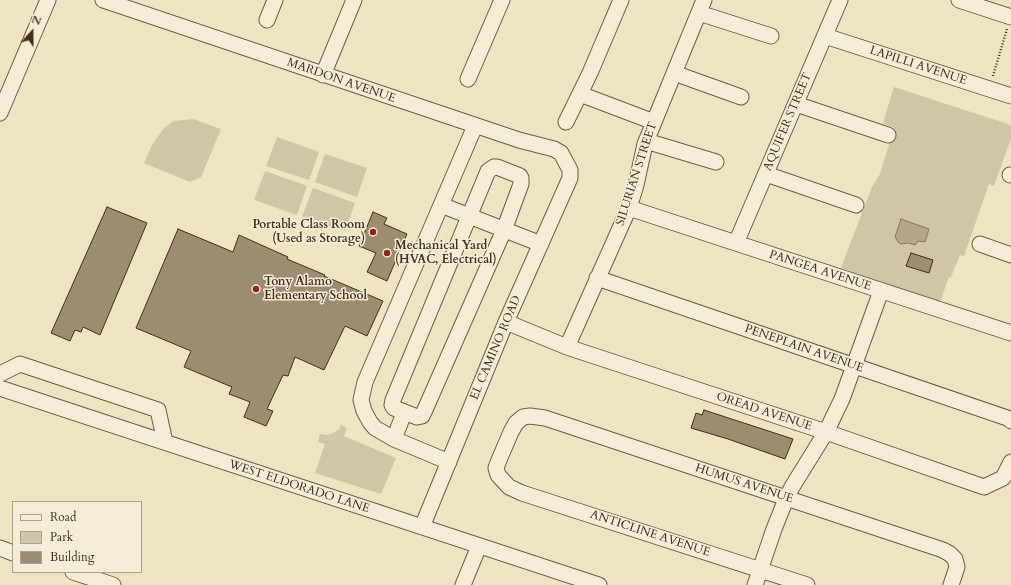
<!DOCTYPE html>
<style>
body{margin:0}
#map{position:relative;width:1011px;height:585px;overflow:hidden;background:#ede4c2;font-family:Cardo,serif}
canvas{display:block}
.legend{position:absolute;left:12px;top:501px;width:130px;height:72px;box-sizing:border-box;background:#f3edd7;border:1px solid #ada08c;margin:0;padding:5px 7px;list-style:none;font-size:12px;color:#442d1b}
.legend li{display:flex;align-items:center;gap:8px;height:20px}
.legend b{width:20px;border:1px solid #ada08c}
.north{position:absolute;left:12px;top:12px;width:40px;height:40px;-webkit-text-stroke:3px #f3edd7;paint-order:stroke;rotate:21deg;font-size:11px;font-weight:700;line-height:16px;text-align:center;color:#442d1b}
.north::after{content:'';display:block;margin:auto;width:14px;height:18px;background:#442d1b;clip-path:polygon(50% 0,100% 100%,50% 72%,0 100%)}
</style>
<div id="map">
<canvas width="1011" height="585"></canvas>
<ul class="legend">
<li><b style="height:5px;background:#f3edd7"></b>Road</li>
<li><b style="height:11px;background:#d0c5a6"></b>Park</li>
<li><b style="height:11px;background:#9c8c72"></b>Building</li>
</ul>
<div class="north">N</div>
</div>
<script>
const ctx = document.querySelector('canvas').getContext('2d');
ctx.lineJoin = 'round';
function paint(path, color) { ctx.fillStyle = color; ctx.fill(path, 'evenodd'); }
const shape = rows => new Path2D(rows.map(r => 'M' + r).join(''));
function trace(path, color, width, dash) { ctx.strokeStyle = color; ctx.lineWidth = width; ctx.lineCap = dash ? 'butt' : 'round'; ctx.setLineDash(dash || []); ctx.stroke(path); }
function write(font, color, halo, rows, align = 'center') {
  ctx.font = font + ' Cardo,serif'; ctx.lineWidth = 3; ctx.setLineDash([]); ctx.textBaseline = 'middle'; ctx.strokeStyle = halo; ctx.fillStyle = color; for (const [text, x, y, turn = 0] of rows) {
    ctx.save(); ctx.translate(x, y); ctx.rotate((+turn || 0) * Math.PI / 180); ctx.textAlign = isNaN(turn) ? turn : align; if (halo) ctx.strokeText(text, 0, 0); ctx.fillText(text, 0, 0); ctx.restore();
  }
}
paint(shape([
 [894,87,1011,125,1011,138,994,186,989,184,964,256,960,255,951,277,949,277,940,302,841,268,872,187,880,174,894,128,883,123],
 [193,119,221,129,201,177,190,182,144,163,152,145,164,128,174,121],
 [277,137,319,152,309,180,266,166],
 [325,154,367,168,357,197,315,182],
 [265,171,307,186,297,215,254,200],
 [313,188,355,203,345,231,302,217],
 [341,425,347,428,344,436,396,458,381,494,315,473,325,444,318,442,320,434,327,435,333,433,339,429]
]), '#d0c5a6');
const water = shape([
 [901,219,929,229,925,242,918,241,915,245,908,243,901,244,898,242,895,237,901,219]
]);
paint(water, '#b4a689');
trace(water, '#87765d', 1);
const building = shape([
 [107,207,147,223,100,335,83,327,81,332,75,330,70,341,51,333,107,207],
 [373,212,387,218,384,224,407,234,387,281,367,272,376,253,359,246,373,212],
 [178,229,233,252,239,235,288,257,287,259,325,275,324,276,383,301,367,336,345,326,324,370,295,357,288,376,283,375,267,409,273,411,266,426,244,417,250,402,229,394,232,387,184,367,191,351,136,328,178,229],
 [911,253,933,260,929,273,906,266,911,253],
 [704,410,793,439,785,459,728,439,691,428,696,413,702,415,704,410]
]);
paint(building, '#9c8c72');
trace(building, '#442d1b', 1);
const minor = shape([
 [103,0,519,140,554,149,561,153,570,170,570,178,506,322,422,527],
 [959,0,1011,17],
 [699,13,771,36],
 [267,20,275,0],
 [825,36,1011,96],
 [674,73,741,97],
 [323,75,354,0],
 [468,79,502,0],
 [580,94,654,122],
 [796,104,888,135],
 [0,113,48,0],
 [566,122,590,73,621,0],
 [646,141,716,162],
 [494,167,497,167,520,176,521,178,521,184,504,230,424,412,422,416,417,417,394,408,392,405,393,400,488,171,494,167],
 [766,174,856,205],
 [1010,175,1011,175],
 [441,205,541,244],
 [629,208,1011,333],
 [736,243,840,0],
 [980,244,1011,255],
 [597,278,1010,419,1011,421],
 [506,322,567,347,826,432,984,487,1003,478,1011,462],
 [567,347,629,208,636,185,645,144,704,0],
 [0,374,20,364,158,410,165,442],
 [0,388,599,585],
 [394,439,404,413],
 [449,462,394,439,375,428,370,422,364,411,361,400,365,382,475,126],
 [0,548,13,553],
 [73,572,113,585],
 [463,585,479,546],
 [755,585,774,529,786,499,792,487,826,432,842,399,881,291],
 [807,585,522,493,509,487,498,475,496,468,499,460,511,432,516,423,523,417,530,416,545,418,943,550,950,554,955,559,957,567,951,585]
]);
trace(minor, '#6e5b45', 17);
trace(shape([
 [993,76,1007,29]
]), '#442d1b', 2.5, [1, 2]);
trace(minor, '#f3edd7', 15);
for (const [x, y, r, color] of [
 [373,232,4,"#8f2418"],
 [387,253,4,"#8f2418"],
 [256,289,4,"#8f2418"]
]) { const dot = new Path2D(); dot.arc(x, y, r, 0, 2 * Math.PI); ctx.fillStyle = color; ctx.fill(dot); trace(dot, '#f3edd7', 1.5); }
write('12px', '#442d1b', '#f3edd7', [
 ["LAPILLI AVENUE",918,66,18],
 ["MARDON AVENUE",341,81,19],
 ["AQUIFER STREET",788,122,-67],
 ["SILURIAN STREET",637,174,-72],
 ["PANGEA AVENUE",820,271,18],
 ["EL CAMINO ROAD",496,348,-67],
 ["PENEPLAIN AVENUE",804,349,19],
 ["OREAD AVENUE",764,412,18],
 ["HUMUS AVENUE",744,484,18],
 ["WEST ELDORADO LANE",299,487,18],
 ["ANTICLINE AVENUE",650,534,18]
]);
write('bold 12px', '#442d1b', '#f3edd7', [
 ["Portable Class Room",365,225,"right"],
 ["(Used as Storage)",365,239,"right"],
 ["Mechanical Yard",395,246],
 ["(HVAC, Electrical)",395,260],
 ["Tony Alamo",264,282],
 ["Elementary School",264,296]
], 'left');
</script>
